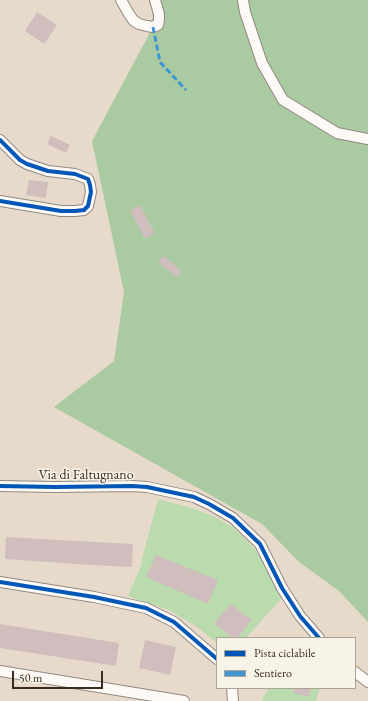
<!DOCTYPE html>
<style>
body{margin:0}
#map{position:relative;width:368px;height:701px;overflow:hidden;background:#e8dacb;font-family:"EB Garamond",serif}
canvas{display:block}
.legend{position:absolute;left:216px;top:637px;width:140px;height:52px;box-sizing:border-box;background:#f7f3e8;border:1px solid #aca397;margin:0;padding:5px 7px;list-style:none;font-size:12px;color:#3b2a1e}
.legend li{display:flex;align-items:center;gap:8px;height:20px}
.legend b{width:20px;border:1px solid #aca397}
.scale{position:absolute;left:12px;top:671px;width:91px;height:18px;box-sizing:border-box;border:2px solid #3b2a1e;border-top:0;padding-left:5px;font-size:12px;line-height:14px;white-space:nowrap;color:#3b2a1e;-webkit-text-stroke:3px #f7f3e8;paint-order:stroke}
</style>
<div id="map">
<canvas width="368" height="701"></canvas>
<ul class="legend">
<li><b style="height:5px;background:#0057b8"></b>Pista ciclabile</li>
<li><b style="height:5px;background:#3e96d5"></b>Sentiero</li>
</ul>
<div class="scale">50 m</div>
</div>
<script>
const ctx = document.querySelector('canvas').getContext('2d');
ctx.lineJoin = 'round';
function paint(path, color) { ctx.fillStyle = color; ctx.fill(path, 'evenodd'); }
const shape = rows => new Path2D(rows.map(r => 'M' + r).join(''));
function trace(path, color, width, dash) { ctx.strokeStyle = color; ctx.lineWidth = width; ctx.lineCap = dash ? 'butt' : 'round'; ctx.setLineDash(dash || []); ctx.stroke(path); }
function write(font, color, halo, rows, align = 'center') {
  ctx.font = font + ' "EB Garamond",serif'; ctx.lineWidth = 3; ctx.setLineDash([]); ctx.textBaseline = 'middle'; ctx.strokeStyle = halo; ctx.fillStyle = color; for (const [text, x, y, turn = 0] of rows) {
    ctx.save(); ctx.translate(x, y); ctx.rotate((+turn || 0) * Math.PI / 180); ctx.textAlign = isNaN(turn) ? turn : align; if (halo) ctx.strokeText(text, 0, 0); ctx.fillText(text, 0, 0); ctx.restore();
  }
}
paint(shape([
 [158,499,195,509,215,517,234,528,254,548,263,562,281,599,246,638,217,638,217,643,197,627,169,610,128,596,141,566,143,555],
 [269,688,320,688,316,701,263,701,262,700]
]), '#badbae');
paint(shape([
 [152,0,368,0,368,622,339,591,299,562,262,524,54,407,114,361,124,292,92,141,153,27]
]), '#aacaa2');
paint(shape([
 [37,12,57,25,44,44,25,31],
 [51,136,70,145,66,153,47,144],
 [29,180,48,182,46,198,26,195],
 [140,205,155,233,145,239,130,210],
 [163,256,182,271,177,278,158,262],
 [6,537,93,542,133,544,132,567,90,565,5,559],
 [156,555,218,580,208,604,146,577],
 [231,604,252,620,237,638,232,638,214,623],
 [0,624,119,643,116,666,0,648],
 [145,640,176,647,170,675,139,668],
 [294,688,311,688,309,697,293,693]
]), '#cfbebd');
const street = shape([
 [121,0,129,14,133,20,139,24,147,26,153,27,158,25,159,20,159,14,155,0],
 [243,0,245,12,262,63,283,100,337,133,368,139],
 [0,140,20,160,27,164,48,171,75,174,88,179,90,185,91,192,88,206,84,210,75,211,61,211,0,201],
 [0,486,55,487,132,486,147,487,194,497,209,504,233,518,260,544,282,588,300,616,319,638],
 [0,582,94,597,146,608,174,622,217,659],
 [0,671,184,701],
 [355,672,368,682],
 [232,688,233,701]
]);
trace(street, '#92897f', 12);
trace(street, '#fcf9f7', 10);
trace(shape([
 [153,27,160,62,186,90]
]), '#3e96d5', 3, [6, 3]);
trace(shape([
 [0,140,20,160,27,164,48,171,75,174,88,179,90,185,91,192,88,206,84,210,75,211,61,211,0,201],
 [0,486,55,487,132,486,147,487,194,497,209,504,233,518,260,544,282,588,300,616,319,638],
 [0,582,94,597,146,608,174,622,217,659]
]), '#0057b8', 4);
write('14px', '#3b2a1e', '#f7f3e8', [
 ["Via di Faltugnano",86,475]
]);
</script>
